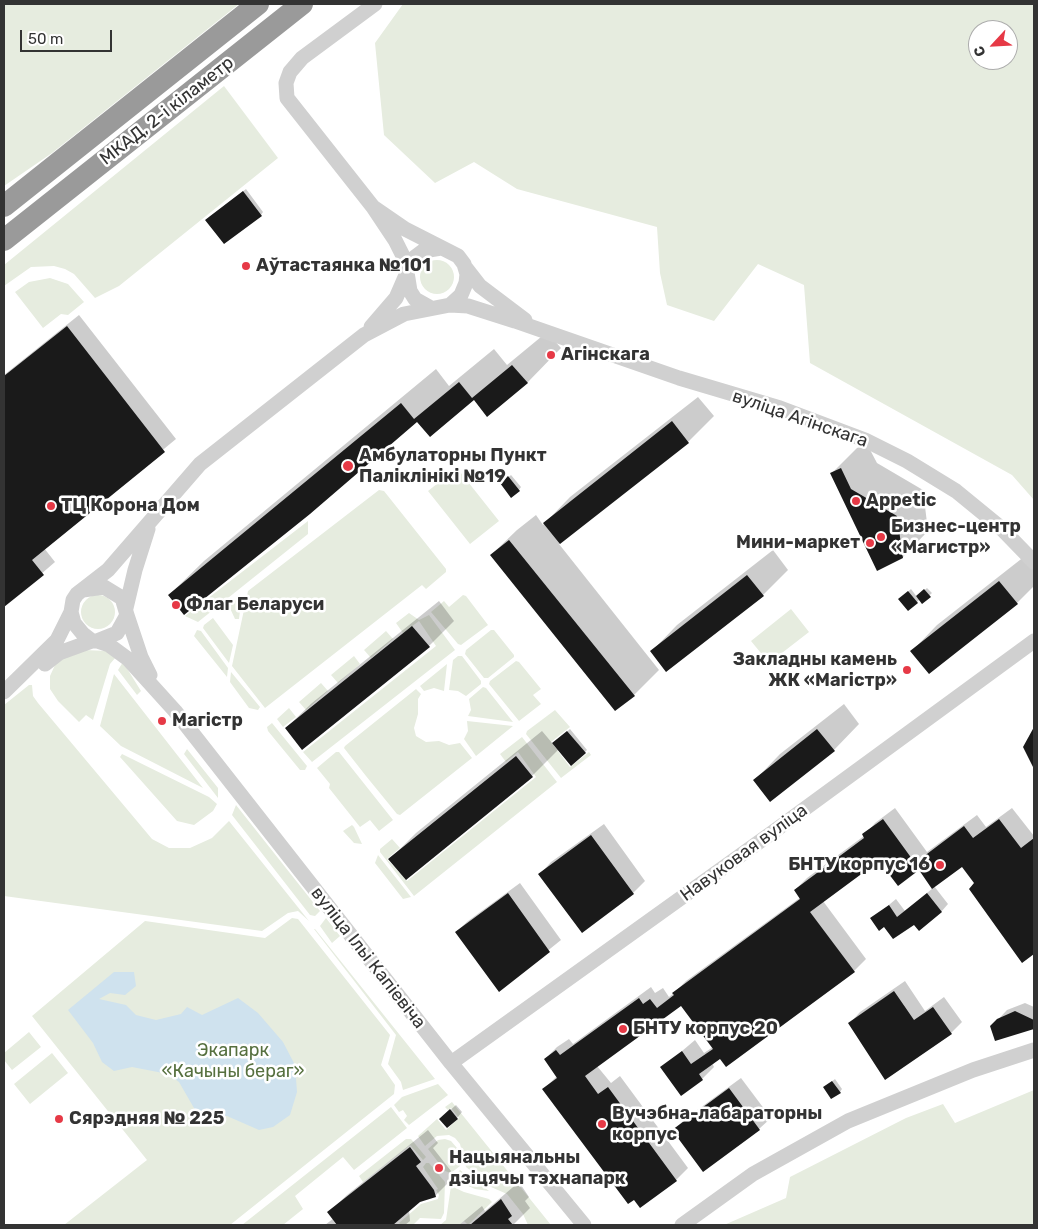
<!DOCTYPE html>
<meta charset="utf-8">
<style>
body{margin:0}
#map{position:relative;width:1038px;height:1229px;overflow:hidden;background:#fff;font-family:Rubik,sans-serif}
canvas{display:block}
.frame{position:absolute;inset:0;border:5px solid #333;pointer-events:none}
.north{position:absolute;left:968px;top:20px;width:50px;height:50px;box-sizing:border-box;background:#fff;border:1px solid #adadad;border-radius:50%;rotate:245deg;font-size:14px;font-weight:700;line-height:20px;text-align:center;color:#333}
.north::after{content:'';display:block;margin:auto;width:18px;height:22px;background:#e63946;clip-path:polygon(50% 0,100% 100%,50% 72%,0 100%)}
.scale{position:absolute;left:20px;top:30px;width:92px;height:22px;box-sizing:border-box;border:2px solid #333;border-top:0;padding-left:6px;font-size:15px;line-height:18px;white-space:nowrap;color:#333;-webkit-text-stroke:4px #fff;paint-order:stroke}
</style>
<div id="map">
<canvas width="1038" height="1229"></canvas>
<div class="frame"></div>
<div class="north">С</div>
<div class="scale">50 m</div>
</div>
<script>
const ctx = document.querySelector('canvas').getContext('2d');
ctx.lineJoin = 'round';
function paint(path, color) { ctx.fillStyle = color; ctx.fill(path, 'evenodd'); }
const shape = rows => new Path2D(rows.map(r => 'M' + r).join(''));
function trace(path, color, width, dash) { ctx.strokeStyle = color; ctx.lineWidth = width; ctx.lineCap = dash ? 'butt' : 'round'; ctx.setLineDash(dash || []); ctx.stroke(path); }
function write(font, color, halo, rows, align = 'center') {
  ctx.font = font + ' Rubik,sans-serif'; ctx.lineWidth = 5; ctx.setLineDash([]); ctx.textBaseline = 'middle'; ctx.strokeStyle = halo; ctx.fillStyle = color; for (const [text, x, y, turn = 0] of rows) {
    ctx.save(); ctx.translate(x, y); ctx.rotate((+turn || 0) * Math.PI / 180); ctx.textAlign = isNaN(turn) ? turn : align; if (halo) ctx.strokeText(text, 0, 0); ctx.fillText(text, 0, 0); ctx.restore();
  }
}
paint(shape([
 [4,4,239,4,52,153,4,186],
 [403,4,1034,4,1034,500,1012,475,810,363,804,285,758,264,714,321,667,305,660,273,657,227,517,189,474,162,435,183,384,135,375,43],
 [978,30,1008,30,1008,60,978,60],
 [224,86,278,158,119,286,95,298,74,274,65,269,54,266,31,267,4,286,4,265],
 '420 277a17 17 0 1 1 34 0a17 17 0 1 1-34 0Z',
 [50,278,68,284,84,302,68,315,61,314,43,328,15,292,29,282],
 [457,468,499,521,470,544,428,491],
 [379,490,384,491,446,569,446,572,426,589,422,585,265,708,232,666,248,591],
 [308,521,308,534,198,622,185,616],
 '81 612a17 17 0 1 1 34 0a17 17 0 1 1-34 0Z',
 [242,595,239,619,235,619,229,606],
 [463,595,466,596,488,625,461,645,458,644,431,612,444,601,449,607],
 [791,609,809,632,769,663,751,641],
 [409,613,419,620,429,615,455,650,312,762,303,752,436,646,419,621,403,633,396,623],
 [213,618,233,645,229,663,203,628,204,625],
 [197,630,201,631,228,668,227,677,194,636],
 [491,630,494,630,514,655,514,657,488,678,484,678,465,654,466,650],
 [386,631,393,639,371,658,364,650],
 [84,650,108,651,116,657,110,664,93,720,86,715,79,722,58,701,50,689,50,676,55,665,63,658],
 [354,656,360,664,338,683,331,675],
 [458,656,462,656,481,681,481,684,466,696,458,691,449,690,453,660],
 [516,661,519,662,541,689,533,695,541,704,519,721,489,684,490,681],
 [123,662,141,691,137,695,118,670],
 [447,664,444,691,434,688,424,691,420,686],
 [231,672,260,707,258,710,249,708,230,682],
 [114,674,203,788,121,746,100,726],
 [321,683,328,691,306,710,299,702],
 [29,685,32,685,33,696,38,703,152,839,169,848,190,848,212,838,229,821,309,921,298,911,288,913,262,931,4,896,4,705],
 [483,687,486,688,513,722,468,716,471,710,469,699],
 [416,689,421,694,418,699,418,714,414,728,416,736,426,742,439,741,449,745,460,743,472,758,400,815,397,814,366,776,344,748,345,746],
 [289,708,296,717,283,727,277,719],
 [555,710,570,727,551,742,570,767,589,752,591,755,561,778,526,734,527,731],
 [467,721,513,726,476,756,464,739,468,731],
 [272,723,307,766,305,770,300,770,268,731,267,727],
 [522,737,557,782,414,896,380,852,380,849,392,839,400,848,387,859,407,881,536,777,518,752,506,762,500,754],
 [187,749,218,788,218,798,184,754],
 [336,752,339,752,393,820,379,831,370,820,360,827,329,788,330,784,317,768],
 [122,754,209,797,217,804,213,811,194,825,177,821,120,757],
 [236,805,320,911,315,916,310,915,232,815],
 [352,825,354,827,362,844,354,843,343,831],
 [378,855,411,897,403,899,375,863],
 [292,918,298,919,390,1035,381,1065,395,1085,394,1094,230,1225,64,1225,147,1160,32,1016,145,921,265,938],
 [326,918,340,936,332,943,320,926],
 [314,929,315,929,435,1079,403,1090,401,1082,388,1064,396,1035],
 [29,1032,41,1047,12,1070,4,1060,4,1053],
 [52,1053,68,1073,30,1104,14,1084],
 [438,1084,448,1095,409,1125,404,1120,407,1116,403,1110,399,1112,394,1105,402,1097],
 [1034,1090,1034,1225,724,1225,786,1198,790,1177,906,1118,943,1104,955,1123],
 [452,1102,551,1225,528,1225,523,1214,507,1194,491,1187,466,1167,460,1144,455,1138,449,1135,437,1136,425,1146,418,1136,437,1119,446,1130,459,1118,451,1108,448,1110,445,1107],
 [391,1107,407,1128,354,1170,343,1157,295,1196,303,1209,283,1225,242,1225],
 [406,1139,411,1139,426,1157,423,1160,410,1145,363,1182,359,1176],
 [445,1139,451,1141,457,1148,460,1166,451,1173,445,1171,428,1149,438,1140],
 [426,1163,429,1163,445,1182,444,1213,441,1219,420,1218,413,1225,401,1225,399,1223,421,1204,438,1199,439,1195,436,1190,438,1189,423,1167],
 [460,1170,469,1177,469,1182,472,1186,477,1187,481,1185,489,1191,475,1189,457,1181,454,1176],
 [451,1186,464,1192,489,1199,492,1202,468,1225,464,1221,459,1225,440,1225,446,1220]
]), '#e6ecdf');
paint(shape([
 [114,972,134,972,136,986,125,995,110,993,99,999,126,1005,136,1015,156,1020,181,1014,187,1007,202,1015,238,998,258,1013,283,1042,295,1065,297,1092,290,1115,273,1127,259,1130,227,1116,198,1115,179,1082,168,1074,132,1067,114,1071,102,1062,93,1043,68,1010]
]), '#cfe2ee');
paint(shape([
 [246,189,263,212,261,215,209,217],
 [79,315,176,439,44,548,55,562,4,606,4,375],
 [547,332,561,348,527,383,474,399,417,420,169,595,204,561,436,369,449,386,494,349,507,365],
 [698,397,714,416,688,442,559,544,659,670,634,695,491,555,517,530,536,515,543,525,570,497],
 [867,444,877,463,923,490,928,531,903,557,832,473,857,448],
 [511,475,521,487,519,490,501,484],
 [773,550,788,570,763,595,652,651,677,625],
 [1025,556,1034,568,1034,586,1017,603,912,651,937,625],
 [927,588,932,593,922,602,920,599,917,602,902,597,911,589,917,597],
 [439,601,454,621,429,646,286,728,312,703],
 [844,704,859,724,834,750,755,780,780,754],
 [570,729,587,750,585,752,559,749,532,776,406,878,390,859,416,833,542,731,553,744],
 [895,808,927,852,977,815,986,827,1012,808,1034,836,1034,953,1022,961,976,883,962,865,934,886,948,904,941,912,914,923,885,925,872,919,896,899,905,911,933,888,919,868,879,859,823,901,866,959,854,971,712,1063,714,1067,702,1079,662,1068,695,1040,704,1053,713,1047,681,1004,597,1066,611,1083,620,1076,688,1168,676,1180,544,1089,557,1076,545,1059,557,1047,569,1039,573,1044,651,987,655,993,663,988,669,997,674,993,686,981,801,897,795,890,807,878,864,836,875,823],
 [604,824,645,881,633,893,540,874,551,862],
 [520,883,561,940,499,990,456,932,468,921],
 [905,981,925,1011,944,997,962,1022,951,1033,886,1078,850,1023,860,1012],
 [1025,1003,1034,1007,1034,1028,996,1040,992,1026,1007,1010],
 [741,1078,771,1118,759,1129,674,1130,685,1119],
 [835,1079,842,1089,840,1092,827,1085],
 [456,1105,462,1112,457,1118,447,1113],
 [428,1130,438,1143,433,1148,451,1171,453,1178,435,1196,419,1201,409,1210,410,1221,405,1225,325,1225,334,1218,329,1212,347,1195],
 [519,1182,529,1197,525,1201,530,1208,513,1225,459,1225,482,1206,485,1211]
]), '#0003');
paint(shape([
 [243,191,262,216,224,244,205,220],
 [67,326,165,452,32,560,44,575,4,607,4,376],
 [512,365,528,383,487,417,474,400,430,437,417,422,310,514,184,615,168,595,401,403,414,419,459,382,472,398],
 [672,421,689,443,560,544,543,523],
 [841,468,851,489,897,516,903,558,877,571,830,473],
 [508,476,520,491,511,498,500,483],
 [509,540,635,696,615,711,490,555],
 [747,575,764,596,666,672,650,651],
 [999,581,1018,604,929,674,910,651],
 [924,589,931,597,922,604,916,596],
 [908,591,918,603,908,611,898,599],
 [412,626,430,647,302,750,285,728],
 [1034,727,1034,769,1023,747],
 [817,729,835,751,770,802,753,780],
 [567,731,586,753,571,766,552,743],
 [516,756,533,777,406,880,388,859],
 [883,819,915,863,964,826,973,838,999,819,1021,848,1034,838,1034,954,1022,963,969,889,974,883,962,867,932,889,919,870,898,886,879,861,810,912,855,972,726,1067,720,1059,699,1074,703,1080,681,1096,660,1067,682,1051,691,1064,713,1049,681,1006,585,1076,598,1094,608,1087,677,1181,640,1208,634,1200,628,1204,542,1089,557,1078,544,1059,556,1050,560,1055,639,998,643,1004,650,999,657,1008,674,995,672,993,800,899,794,890,864,838,862,834],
 [591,835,634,894,582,933,538,874],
 [508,893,550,952,499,992,455,932],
 [927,893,942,912,919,931,914,925,893,939,884,927,879,931,870,918,889,905,897,917],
 [894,991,914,1020,933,1007,952,1034,885,1080,848,1023],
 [1015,1011,1034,1020,1034,1029,995,1041,990,1026,997,1019],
 [832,1081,841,1093,831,1099,823,1087],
 [729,1088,760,1130,703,1172,672,1130],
 [450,1109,458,1119,447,1128,439,1119],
 [410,1147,421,1162,416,1166,434,1190,436,1197,420,1202,393,1225,337,1225,327,1212],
 [501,1199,512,1216,508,1219,513,1225,470,1225]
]), '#1a1a1a');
trace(shape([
 [375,4,302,58,290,72,286,83,287,98,373,207,395,240,405,260,410,291,415,299,431,308],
 [407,268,415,257,423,251,441,248],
 [466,268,480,286,525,320],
 [450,305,468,306,515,321,679,378,780,408,865,440,907,461,956,491,1000,527,1034,562],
 [371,327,396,298,406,275],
 [83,590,104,587,122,598,127,615,117,633,97,641,92,641,83,634,74,623,71,612,73,600,77,594,108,570,200,464,364,335,404,314,450,305,461,295,466,283,467,274,464,264,458,256,405,229,373,207],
 [126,608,135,570,148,529],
 [127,615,141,657,150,675],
 [97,641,109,645,128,659,175,711,451,1063,584,1225],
 [45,664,59,653,92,641],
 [4,692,57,640,71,612],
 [451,1063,773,832,1034,641],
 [682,1225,753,1174,848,1121,973,1070,1034,1050]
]), '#d0d0d0', 15);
trace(shape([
 [4,206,258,4],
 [4,240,302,4]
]), '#9a9a9a', 22);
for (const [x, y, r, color] of [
 [246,266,5,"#e63946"],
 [551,355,5,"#e63946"],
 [348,466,6,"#e63946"],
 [856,501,5,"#e63946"],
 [51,506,5,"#e63946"],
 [881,537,5,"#e63946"],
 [870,543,5,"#e63946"],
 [176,605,5,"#e63946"],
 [907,670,5,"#e63946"],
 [162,721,5,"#e63946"],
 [940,865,5,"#e63946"],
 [623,1029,5,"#e63946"],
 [59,1119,5,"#e63946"],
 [602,1124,5,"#e63946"],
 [439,1168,5,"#e63946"]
]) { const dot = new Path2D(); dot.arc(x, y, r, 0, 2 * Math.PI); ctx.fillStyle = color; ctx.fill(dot); trace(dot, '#fff', 2); }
write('18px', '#333', '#fff', [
 ["МКАД, 2-і кіламетр",167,111,-38],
 ["вуліца Агінскага",800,419,19],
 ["Навуковая вуліца",744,853,-36],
 ["вуліца Ільі Капіевіча",368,958,52]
]);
write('bold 18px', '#333', '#fff', [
 ["Аўтастаянка №101",256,266],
 ["Агінскага",561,355],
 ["Амбулаторны Пункт",359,456],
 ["Паліклінікі №19",359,477],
 ["Appetic",866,501],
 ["ТЦ Корона Дом",61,506],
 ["Бизнес-центр",891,527],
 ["«Магистр»",891,548],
 ["Мини-маркет",860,543,"right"],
 ["Флаг Беларуси",186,605],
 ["Закладны камень",897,660,"right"],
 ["ЖК «Магістр»",897,681,"right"],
 ["Магістр",172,721],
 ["БНТУ корпус 16",930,865,"right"],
 ["БНТУ корпус 20",633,1029],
 ["Вучэбна-лабараторны",612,1114],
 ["корпус",612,1135],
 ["Сярэдняя № 225",69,1119],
 ["Нацыянальны",449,1158],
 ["дзіцячы тэхнапарк",449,1179]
], 'left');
write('18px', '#56703f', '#fff', [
 ["Экапарк",233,1051],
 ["«Качыны бераг»",233,1072]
]);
</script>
